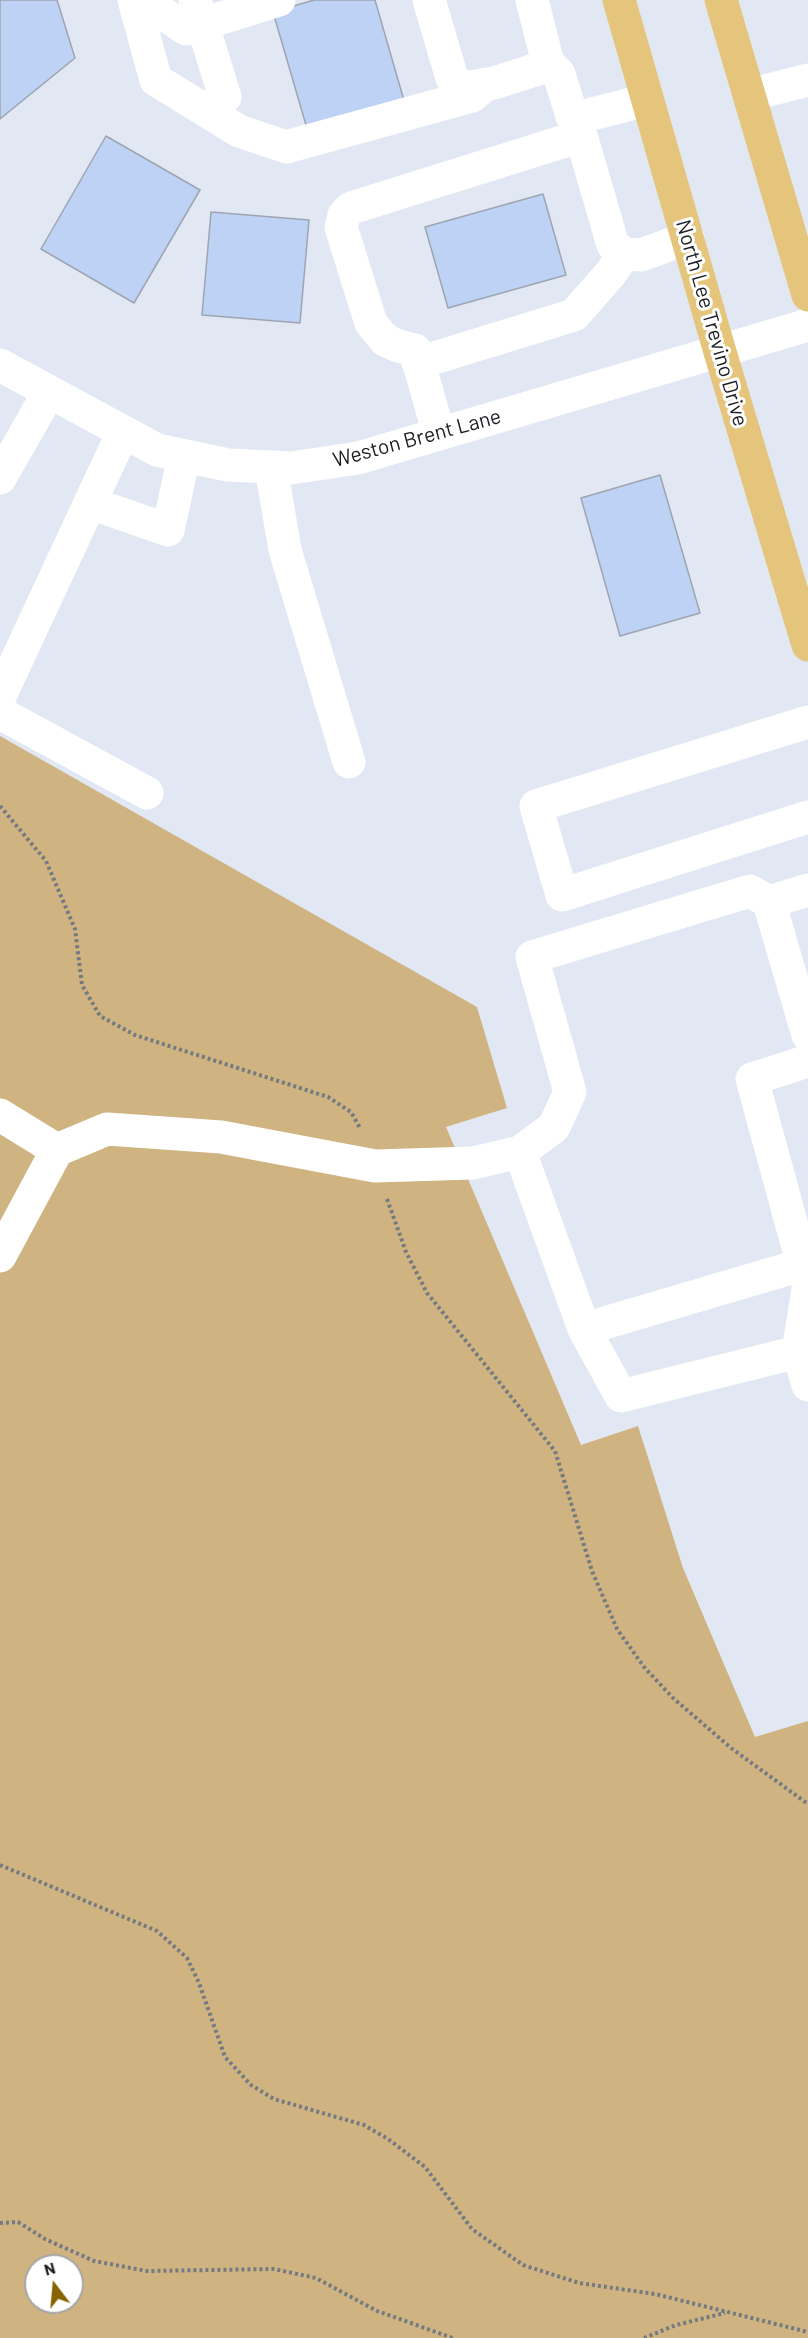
<!DOCTYPE html>
<style>
body{margin:0}
#map{position:relative;width:808px;height:2338px;overflow:hidden;background:#e1e8f4;font-family:Barlow,sans-serif}
canvas{display:block}
.north{position:absolute;left:24px;top:2254px;width:60px;height:60px;box-sizing:border-box;background:#fff;border:2px solid #a4a5a7;border-radius:50%;rotate:344deg;font-size:16px;font-weight:700;line-height:24px;text-align:center;color:#1b1e22}
.north::after{content:'';display:block;margin:auto;width:21px;height:27px;background:#876300;clip-path:polygon(50% 0,100% 100%,50% 72%,0 100%)}
</style>
<div id="map">
<canvas width="808" height="2338"></canvas>
<div class="north">N</div>
</div>
<script>
const ctx = document.querySelector('canvas').getContext('2d');
ctx.lineJoin = 'round';
function paint(path, color) { ctx.fillStyle = color; ctx.fill(path, 'evenodd'); }
const shape = rows => new Path2D(rows.map(r => 'M' + r).join(''));
function trace(path, color, width, dash) { ctx.strokeStyle = color; ctx.lineWidth = width; ctx.lineCap = dash ? 'butt' : 'round'; ctx.setLineDash(dash || []); ctx.stroke(path); }
function write(font, color, halo, rows, align = 'center') {
  ctx.font = font + ' Barlow,sans-serif'; ctx.lineWidth = 6; ctx.setLineDash([]); ctx.textBaseline = 'middle'; ctx.strokeStyle = halo; ctx.fillStyle = color; for (const [text, x, y, turn = 0] of rows) {
    ctx.save(); ctx.translate(x, y); ctx.rotate((+turn || 0) * Math.PI / 180); ctx.textAlign = isNaN(turn) ? turn : align; if (halo) ctx.strokeText(text, 0, 0); ctx.fillText(text, 0, 0); ctx.restore();
  }
}
paint(shape([
 [0,736,477,1007,507,1108,446,1127,581,1445,638,1426,683,1568,755,1737,808,1721,808,2338,0,2338],
 [36,2266,72,2266,72,2302,36,2302]
]), '#cfb482');
const building = shape([
 [0,0,57,0,75,58,0,119,0,0],
 [314,0,375,0,405,104,308,132,273,12,314,0],
 [106,136,200,190,134,303,41,249,106,136],
 [543,194,566,275,448,308,425,227,543,194],
 [211,212,309,220,300,323,202,315,211,212],
 [660,475,700,613,620,636,581,498,660,475]
]);
paint(building, '#bdd2f5');
trace(building, '#9ea5b0', 1.5);
trace(shape([
 [0,806,46,861,75,929,82,985,100,1016,135,1035,328,1097,351,1112,360,1128],
 [387,1199,406,1252,427,1293,555,1451,592,1571,617,1629,644,1667,673,1698,731,1748,808,1804],
 [0,1865,157,1931,187,1958,199,1983,225,2057,251,2085,274,2099,364,2125,388,2139,425,2167,472,2229,523,2265,579,2283,655,2294,808,2332],
 [0,2223,18,2222,45,2239,94,2261,147,2271,274,2269,316,2278,377,2311,453,2338],
 [644,2338,676,2325,725,2313]
]), '#757a81', 4, [3, 3]);
trace(shape([
 [134,0,156,80,239,131,286,147,472,96,486,84],
 [143,0,186,29,279,0],
 [195,0,225,97],
 [429,0,452,78,459,86,471,87,494,83,544,67,548,63,532,0],
 [548,63,559,74,572,116,576,118,647,100],
 [749,95,808,80],
 [576,118,613,245,624,254,641,255,688,238],
 [418,363,574,315,611,273,624,254],
 [0,365,157,450,228,465,291,468,358,458,808,325],
 [439,434,415,350,398,346,385,340,371,323,341,227,344,215,351,208,581,136],
 [271,467,285,550,349,762],
 [0,478,49,392],
 [90,503,168,530,184,456],
 [0,696,123,432],
 [0,713,147,793],
 [808,722,536,806,562,895,808,817],
 [769,902,808,890],
 [808,1061,752,1079,808,1284],
 [0,1115,57,1150],
 [520,1152,584,1329,621,1396,798,1352],
 [0,1256,57,1150,107,1129,221,1137,375,1166,473,1163,520,1152,554,1127,570,1092,532,957,750,891,769,902,808,1035],
 [808,1290,798,1352,808,1385],
 [584,1329,808,1263]
]), '#fff', 33);
trace(shape([
 [619,0,720,352,808,645],
 [721,0,808,295]
]), '#e4c57b', 33);
write('21px', '#1b1e22', '#fff', [
 ["North Lee Trevino Drive",712,323,74],
 ["Weston Brent Lane",417,438,-15]
]);
</script>
